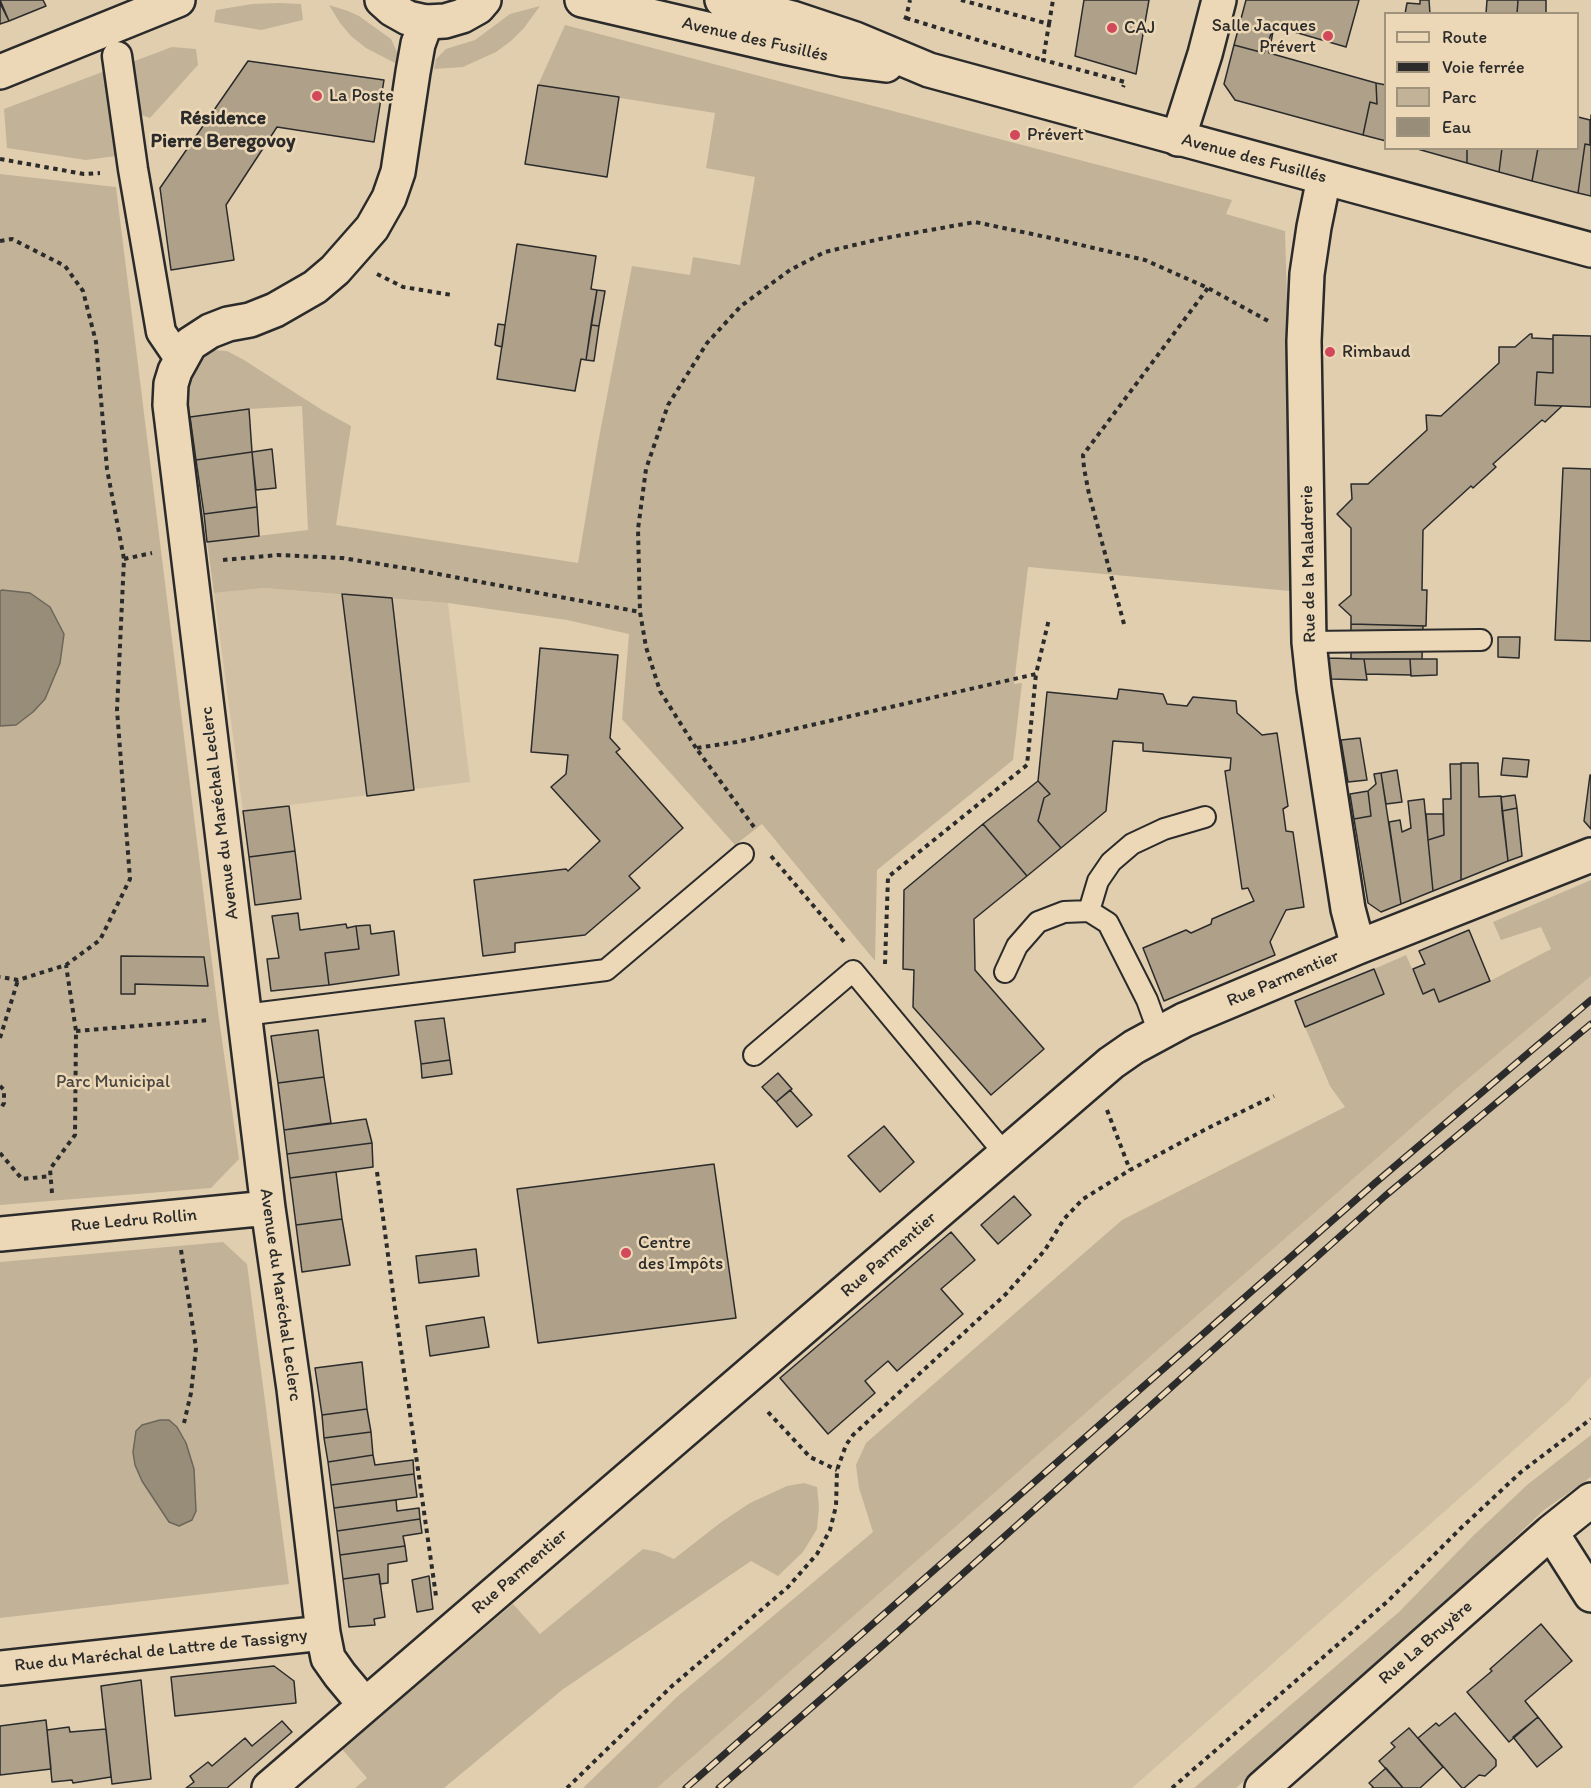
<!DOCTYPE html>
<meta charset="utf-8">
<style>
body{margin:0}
#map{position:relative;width:1591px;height:1788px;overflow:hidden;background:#e0ceae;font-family:Itim,sans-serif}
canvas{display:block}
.legend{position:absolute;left:1384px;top:12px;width:195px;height:138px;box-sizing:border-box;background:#ecd8b6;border:2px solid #9f937e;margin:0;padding:8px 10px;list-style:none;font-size:18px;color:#2b2b2b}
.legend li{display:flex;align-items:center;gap:12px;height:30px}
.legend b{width:30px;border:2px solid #9f937e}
</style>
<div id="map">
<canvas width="1591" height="1788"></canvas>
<ul class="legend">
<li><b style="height:8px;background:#ecd8b6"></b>Route</li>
<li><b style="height:8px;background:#2b2b2b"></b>Voie ferrée</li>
<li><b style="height:16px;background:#c2b398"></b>Parc</li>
<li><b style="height:16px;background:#988d79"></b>Eau</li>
</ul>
</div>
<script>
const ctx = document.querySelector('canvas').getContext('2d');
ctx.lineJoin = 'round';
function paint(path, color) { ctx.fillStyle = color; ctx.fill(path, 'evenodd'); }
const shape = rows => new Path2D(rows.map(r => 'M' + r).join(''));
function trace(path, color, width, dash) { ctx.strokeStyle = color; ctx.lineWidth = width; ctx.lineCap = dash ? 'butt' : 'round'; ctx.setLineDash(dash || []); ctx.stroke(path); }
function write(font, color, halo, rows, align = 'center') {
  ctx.font = font + ' Itim,sans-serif'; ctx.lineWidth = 5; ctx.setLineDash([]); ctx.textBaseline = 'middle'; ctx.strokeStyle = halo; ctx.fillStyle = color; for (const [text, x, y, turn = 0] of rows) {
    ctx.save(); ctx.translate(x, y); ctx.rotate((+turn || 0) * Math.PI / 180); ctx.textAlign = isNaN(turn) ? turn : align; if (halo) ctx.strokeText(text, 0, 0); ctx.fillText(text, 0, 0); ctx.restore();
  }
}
paint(shape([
 [264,588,448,603,470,782,243,811,214,593],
 [1591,976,1591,1376,1568,1402,1132,1788,657,1788,1456,1089]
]), '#d1c0a3');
paint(shape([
 [279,3,301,4,303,20,261,30,214,22,216,10,252,4],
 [329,5,348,11,359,16,391,39,398,54,397,64,366,48,351,36,340,23],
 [540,6,524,28,511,41,496,52,463,67,434,69,436,59,446,49,475,40,510,14],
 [565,25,1232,200,1226,214,1285,231,1293,509,1290,591,1028,567,1014,684,1022,683,1013,760,877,870,875,961,762,824,735,845,622,719,629,634,567,620,448,603,264,588,214,593,207,542,308,530,302,406,249,409,190,417,187,389,199,363,212,350,227,351,244,360,322,410,351,426,336,525,578,563,598,443,632,266,690,275,693,257,740,265,755,177,706,168,715,113,538,85],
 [172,47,196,49,198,65,150,118,141,115,132,62],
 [105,71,116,156,86,160,7,148,4,109],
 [0,174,116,187,219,1019,239,1159,211,1188,0,1205],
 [1591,880,1591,976,1456,1089,657,1788,583,1788,678,1696,873,1532,859,1488,856,1465,866,1443,1122,1220,1345,1107,1330,1086,1305,1027,1384,994,1374,969,1406,955,1423,994,1434,989,1440,1002,1490,981,1551,949,1541,927,1501,940,1493,922],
 [223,1242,247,1264,289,1584,0,1618,0,1262],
 [1591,1435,1591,1477,1544,1510,1422,1626,1236,1788,1194,1788,1399,1612,1473,1536,1527,1485],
 [804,1483,817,1487,819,1507,817,1529,803,1552,778,1576,751,1561,562,1690,444,1788,355,1788,367,1778,342,1749,513,1604,540,1634,643,1549,658,1552,674,1559,720,1523,750,1503,787,1486]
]), '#c2b398');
const water = shape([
 [2,590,30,593,50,607,64,634,60,663,45,699,33,712,16,725,0,726,0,591,2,590],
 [160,1420,169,1420,177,1427,186,1443,194,1469,196,1511,192,1520,179,1526,169,1522,142,1481,135,1465,133,1452,136,1431,142,1425,160,1420]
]);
paint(water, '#988d79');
trace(water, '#6c665a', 1.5);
const building = shape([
 [0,0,43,0,46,6,9,21,0,0],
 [1084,0,1149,0,1136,74,1075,56,1084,0],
 [1246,0,1359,0,1346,47,1274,26,1264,53,1234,45,1246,0],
 [1420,0,1429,0,1430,14,1405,14,1407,3,1420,4,1420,0],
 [1487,0,1518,0,1517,14,1486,14,1487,0],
 [1518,0,1546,0,1546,14,1517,14,1518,0],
 [0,3,9,21,0,24,0,3],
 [1274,26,1269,53,1376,83,1377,104,1370,102,1363,135,1235,100,1224,84,1234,45,1264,53,1274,26],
 [248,61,384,80,374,142,277,127,226,205,234,260,171,270,160,188,248,61],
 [1376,83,1386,85,1386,141,1363,135,1370,102,1377,104,1376,83],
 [538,85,619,97,607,177,525,164,538,85],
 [1591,115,1591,196,1578,193,1585,144,1590,145,1591,115],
 [1578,117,1590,120,1590,145,1585,144,1578,193,1532,181,1538,148,1578,148,1578,117],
 [1414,148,1467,148,1467,163,1414,148],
 [1467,148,1502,148,1499,172,1467,163,1467,148],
 [1502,148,1538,148,1532,181,1499,172,1502,148],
 [517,244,596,256,591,289,597,290,586,360,581,359,575,391,497,379,517,244],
 [597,290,605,291,599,326,591,325,597,290],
 [498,324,505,325,502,347,495,345,498,324],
 [591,325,599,326,594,361,586,360,591,325],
 [1530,334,1532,334,1532,338,1553,339,1553,373,1537,372,1535,405,1562,406,1545,422,1542,420,1493,464,1496,467,1473,488,1471,486,1423,530,1422,590,1427,590,1426,626,1351,624,1351,616,1339,605,1351,595,1351,528,1337,514,1352,499,1351,484,1368,484,1427,430,1426,415,1441,416,1499,363,1499,347,1515,347,1530,334],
 [1553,335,1591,336,1591,407,1535,405,1537,372,1553,373,1553,335],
 [249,409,252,452,196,460,190,417,249,409],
 [272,449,276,488,256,490,252,452,272,449],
 [252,452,257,507,204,514,196,460,252,452],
 [1563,468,1591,469,1591,641,1555,640,1563,468],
 [257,507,259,536,207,542,204,514,257,507],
 [342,594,392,598,414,790,367,796,342,594],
 [1351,624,1423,626,1422,659,1351,659,1351,624],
 [1498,637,1520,637,1519,658,1498,657,1498,637],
 [540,648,618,655,610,738,620,749,616,752,683,828,629,876,640,888,585,935,515,943,515,952,483,956,474,880,566,869,568,871,600,841,551,787,566,774,568,755,531,752,540,648],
 [1327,658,1364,659,1367,680,1331,679,1327,658],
 [1364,659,1410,659,1411,675,1366,674,1364,659],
 [1410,659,1437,659,1437,675,1411,676,1410,659],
 [1119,689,1163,694,1167,704,1187,706,1193,697,1236,701,1237,713,1262,735,1277,733,1288,806,1283,809,1286,831,1293,832,1304,907,1286,910,1270,942,1275,955,1164,1001,1143,948,1186,930,1191,933,1211,924,1212,919,1254,901,1248,888,1242,889,1225,771,1230,770,1231,758,1143,751,1143,743,1113,741,1106,811,1061,848,1038,821,1044,798,1050,794,1038,781,1047,692,1117,699,1119,689],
 [1360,738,1367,780,1348,782,1341,740,1360,738],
 [1503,758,1529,760,1527,777,1501,775,1503,758],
 [1478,763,1479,797,1501,796,1508,861,1461,880,1461,763,1478,763],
 [1450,764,1461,764,1461,880,1433,891,1428,840,1444,835,1443,799,1451,799,1450,764],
 [1397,770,1402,802,1386,804,1381,773,1397,770],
 [1381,773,1401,904,1381,912,1368,903,1354,819,1371,816,1368,791,1376,784,1374,774,1381,773],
 [1590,775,1591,775,1591,829,1584,821,1590,775],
 [1038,781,1050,794,1044,798,1038,821,1061,848,1027,876,983,824,1038,781],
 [1368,791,1371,816,1354,819,1350,794,1368,791],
 [1515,795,1517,808,1502,811,1501,797,1515,795],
 [1424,799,1433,891,1401,904,1389,822,1400,820,1402,832,1411,828,1408,801,1424,799],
 [289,806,295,851,249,857,243,811,289,806],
 [1517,808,1522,856,1508,861,1502,811,1517,808],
 [1426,814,1443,814,1444,835,1428,840,1426,814],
 [983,824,1027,876,974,919,975,970,1044,1049,991,1095,913,1007,914,970,903,969,904,890,983,824],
 [295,851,301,899,255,905,249,857,295,851],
 [298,913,300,930,346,924,347,928,356,926,359,949,325,953,329,985,271,991,267,959,279,958,272,916,298,913],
 [370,925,371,934,394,931,399,975,329,985,325,953,359,949,356,926,370,925],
 [1469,930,1490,981,1439,1002,1434,989,1423,994,1413,969,1425,964,1419,951,1469,930],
 [121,956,204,957,208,986,135,984,135,994,121,994,121,956],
 [1374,969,1384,994,1305,1027,1295,1001,1374,969],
 [444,1018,450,1060,421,1064,415,1021,444,1018],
 [318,1030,324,1077,278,1083,271,1036,318,1030],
 [450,1060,452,1074,422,1078,421,1064,450,1060],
 [778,1073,792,1089,776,1102,762,1087,778,1073],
 [324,1077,331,1123,284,1130,278,1083,324,1077],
 [790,1090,812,1115,797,1127,776,1102,790,1090],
 [366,1119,372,1143,287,1154,284,1130,366,1119],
 [884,1126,914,1162,880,1192,848,1156,884,1126],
 [372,1143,373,1167,290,1178,287,1154,372,1143],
 [714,1164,736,1318,538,1343,517,1189,714,1164],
 [336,1172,342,1219,296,1225,290,1178,336,1172],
 [1014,1196,1031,1215,998,1244,981,1225,1014,1196],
 [342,1219,350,1265,302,1272,296,1225,342,1219],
 [951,1232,975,1260,941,1289,963,1314,897,1371,888,1361,865,1381,875,1393,828,1434,780,1378,951,1232],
 [476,1249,479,1276,419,1283,416,1256,476,1249],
 [484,1317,489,1347,430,1356,426,1326,484,1317],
 [362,1362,367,1409,322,1415,315,1368,362,1362],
 [367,1409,371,1432,324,1438,322,1415,367,1409],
 [371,1432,373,1455,328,1462,324,1438,371,1432],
 [373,1455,375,1465,413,1460,414,1474,331,1485,328,1462,373,1455],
 [414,1474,417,1497,334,1508,331,1485,414,1474],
 [396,1500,397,1511,419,1508,420,1519,337,1531,334,1508,396,1500],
 [420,1519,422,1533,403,1536,405,1546,340,1555,337,1531,420,1519],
 [405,1546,407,1561,388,1564,388,1583,380,1584,379,1574,343,1579,340,1555,405,1546],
 [379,1574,385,1617,374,1619,375,1625,349,1627,343,1579,379,1574],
 [429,1576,433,1609,417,1612,412,1580,429,1576],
 [1541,1624,1572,1661,1525,1701,1538,1717,1509,1742,1467,1692,1492,1671,1490,1669,1541,1624],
 [274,1666,294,1681,296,1703,175,1716,171,1677,274,1666],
 [141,1680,151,1779,112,1784,101,1686,141,1680],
 [1455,1713,1496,1760,1496,1766,1485,1776,1479,1775,1464,1788,1462,1788,1418,1738,1436,1723,1439,1726,1455,1713],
 [1538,1717,1562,1747,1537,1767,1513,1737,1538,1717],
 [46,1720,51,1769,0,1775,0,1726,46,1720],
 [282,1721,292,1732,227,1788,186,1788,194,1782,190,1776,208,1762,212,1766,245,1738,252,1746,282,1721],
 [69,1727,70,1732,106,1729,111,1777,73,1783,72,1780,52,1782,47,1730,69,1727],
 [1409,1728,1443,1767,1420,1788,1403,1788,1379,1761,1395,1747,1391,1743,1409,1728],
 [1386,1768,1403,1788,1372,1788,1373,1787,1369,1783,1386,1768]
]);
paint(building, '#aea089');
trace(building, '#2b2b2b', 1.5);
const service = shape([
 [1309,642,1481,640],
 [1089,911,1098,881,1111,862,1132,844,1164,829,1205,817],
 [1005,972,1017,946,1038,922,1064,912,1089,911,1108,923,1147,1000,1159,1033],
 [244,1015,606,970,743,854],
 [754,1055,853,971,1005,1154]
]);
const pedestrian = shape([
 [117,56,133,169,161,332,180,360]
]);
const minor = shape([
 [1178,139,1205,54,1219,0],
 [1324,178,1314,227,1307,274,1304,341,1309,642,1314,688,1348,909,1358,947],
 [0,1234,268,1208],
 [1551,1532,1591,1595],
 [0,1668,323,1633],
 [365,1705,340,1675,328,1658,323,1633,294,1389,268,1208,170,405,171,384,175,371,190,344,210,331,228,324,250,320,275,310,315,287,335,270,372,228,389,198,398,172,413,72,418,44,426,22],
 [269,1788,1111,1063,1134,1047,1184,1020,1358,947,1591,855],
 [1262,1788,1551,1532,1591,1500]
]);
const secondary = shape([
 [382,0,392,9,408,18,426,22,445,21,462,16,478,7,484,0],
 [582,0,784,47,846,60,886,65],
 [722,0,792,18,855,39,929,70,1591,250],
 [0,72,178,0]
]);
trace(service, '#2b2b2b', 24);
trace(pedestrian, '#2b2b2b', 33);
trace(minor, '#2b2b2b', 38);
trace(secondary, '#2b2b2b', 38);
trace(shape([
 [961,0,1049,24,1043,60,1125,82,1123,87],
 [904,17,906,18,910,0],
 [906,18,1043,60],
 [1049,24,1053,0],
 [0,159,84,174,100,173],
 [0,241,12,239,65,266,83,291,96,342,107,469,124,559,117,710,130,879,100,940,66,965,18,980,0,977],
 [377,274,403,287,452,295],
 [124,559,152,553],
 [223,560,278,555,342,558,417,570,640,612],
 [1124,624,1089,494,1084,468,1083,455,1208,288],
 [696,748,660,691,646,647,640,612,638,529,646,469,668,405,707,343,741,306,790,270,825,252,880,239,975,222,1051,238,1145,260,1208,288,1270,322],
 [754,827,696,748,737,742,1036,674,1049,619],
 [771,856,846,944],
 [885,964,888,877,1027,765,1036,674],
 [76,1031,210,1020],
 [0,1038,18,980],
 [0,1086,4,1090,4,1103,0,1110],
 [1107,1110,1130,1170],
 [0,1153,22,1179,51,1176],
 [377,1172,395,1308,436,1596],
 [52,1193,50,1169,75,1135,76,1031,66,965],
 [181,1250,196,1348,191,1393,184,1423],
 [768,1412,810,1457,837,1470],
 [567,1788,672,1686,788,1587,817,1554,830,1530,836,1506,837,1470,846,1445,853,1435,1006,1294,1045,1250,1064,1219,1083,1199,1130,1170,1208,1128,1274,1096],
 [1172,1788,1388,1601,1461,1528,1521,1472,1591,1419]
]), '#2b2b2b', 4, [4.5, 4.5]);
trace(service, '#ecd8b6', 20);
trace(pedestrian, '#ecd8b6', 28);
trace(minor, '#ecd8b6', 33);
trace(secondary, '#ecd8b6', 33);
const rail = shape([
 [686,1788,1375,1183,1591,1000],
 [719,1788,882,1646,1385,1196,1591,1024]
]);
trace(rail, '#2b2b2b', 7);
trace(rail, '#ecd8b6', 4.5, [14]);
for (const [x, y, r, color] of [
 [1112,28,6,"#d1495b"],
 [1328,36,6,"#d1495b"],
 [317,96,6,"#d1495b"],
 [1015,135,6,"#d1495b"],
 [1330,352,6,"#d1495b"],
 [626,1253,6,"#d1495b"]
]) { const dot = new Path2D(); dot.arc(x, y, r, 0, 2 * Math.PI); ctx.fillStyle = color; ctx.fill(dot); trace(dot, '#ecd8b6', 2); }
write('18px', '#2b2b2b', '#ecd8b6', [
 ["Salle Jacques",1316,26,"right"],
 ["Prévert",1316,47,"right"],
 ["CAJ",1124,28],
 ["La Poste",329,96],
 ["Prévert",1027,135],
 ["Rimbaud",1342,352],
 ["Centre",638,1243],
 ["des Impôts",638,1264]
], 'left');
write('18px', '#2b2b2b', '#ecd8b6', [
 ["Avenue des Fusillés",755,40,13],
 ["Avenue des Fusillés",1254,159,15],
 ["Rue de la Maladrerie",1309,564,-91],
 ["Avenue du Maréchal Leclerc",220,813,-97],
 ["Rue Parmentier",1283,979,-23],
 ["Rue Ledru Rollin",134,1221,-5],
 ["Rue Parmentier",889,1255,-41],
 ["Avenue du Maréchal Leclerc",280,1295,82],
 ["Rue Parmentier",520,1572,-41],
 ["Rue La Bruyère",1426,1643,-41],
 ["Rue du Maréchal de Lattre de Tassigny",161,1651,-6]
]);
write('18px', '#494641', '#ecd8b6', [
 ["Parc Municipal",113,1082]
]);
write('bold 20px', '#2b2b2b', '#ecd8b6', [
 ["Résidence",223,119],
 ["Pierre Beregovoy",223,142]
]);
</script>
